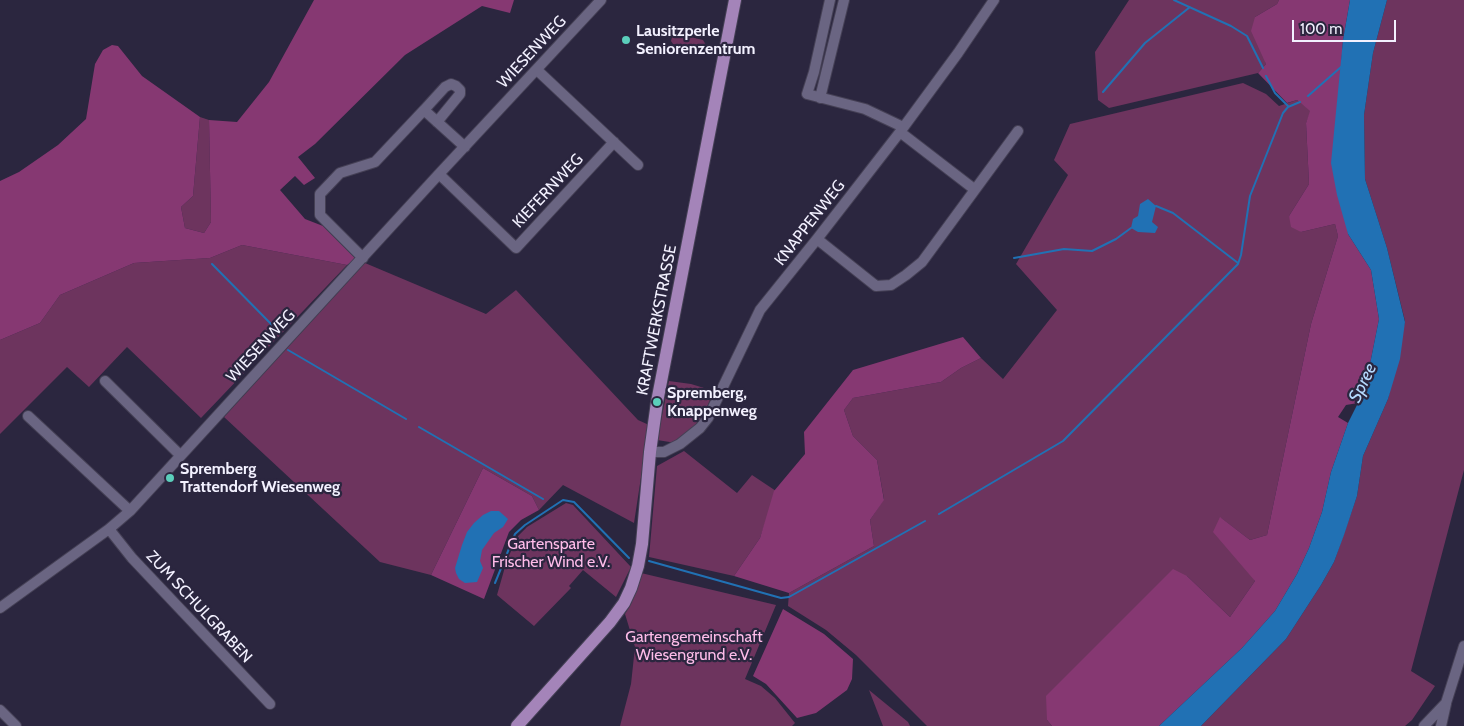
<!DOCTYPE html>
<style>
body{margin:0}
#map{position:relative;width:1464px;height:726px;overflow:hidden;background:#2b263f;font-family:Cabin,sans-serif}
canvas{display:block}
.scale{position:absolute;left:1292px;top:20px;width:104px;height:22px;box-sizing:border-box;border:2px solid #f3f1ff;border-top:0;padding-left:6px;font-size:15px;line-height:18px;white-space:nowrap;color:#f3f1ff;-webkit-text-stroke:4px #2b263f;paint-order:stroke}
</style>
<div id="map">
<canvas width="1464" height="726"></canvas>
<div class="scale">100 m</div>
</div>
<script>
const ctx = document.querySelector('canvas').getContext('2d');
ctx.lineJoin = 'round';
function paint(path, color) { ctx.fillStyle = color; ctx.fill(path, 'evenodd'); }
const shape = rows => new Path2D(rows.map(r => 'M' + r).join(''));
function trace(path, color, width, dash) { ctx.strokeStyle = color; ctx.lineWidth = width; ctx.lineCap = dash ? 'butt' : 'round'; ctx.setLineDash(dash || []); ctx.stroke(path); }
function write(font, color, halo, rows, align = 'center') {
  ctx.font = font + ' Cabin,sans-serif'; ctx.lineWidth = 4.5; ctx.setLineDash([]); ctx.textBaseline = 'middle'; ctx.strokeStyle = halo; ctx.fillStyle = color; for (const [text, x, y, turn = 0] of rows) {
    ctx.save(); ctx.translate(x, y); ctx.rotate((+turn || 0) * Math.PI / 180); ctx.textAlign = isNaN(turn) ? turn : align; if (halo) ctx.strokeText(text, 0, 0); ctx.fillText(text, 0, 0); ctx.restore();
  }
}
paint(shape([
 [1129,0,1279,0,1277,4,1255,17,1266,64,1258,73,1109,108,1098,100,1095,52],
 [1387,0,1464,0,1464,470,1411,671,1435,686,1412,720,1405,726,1201,726,1286,639,1321,585,1334,562,1357,496,1363,456,1388,399,1405,321,1387,248,1365,179,1364,115,1373,53],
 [678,34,703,40,706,45,701,50,673,44,671,41,672,37],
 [1243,83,1266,94,1279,106,1297,100,1311,111,1306,123,1309,184,1289,216,1301,232,1335,224,1338,236,1311,324,1267,535,1250,540,1221,518,1255,581,1230,617,1187,576,1047,720,1052,726,927,726,856,655,826,630,788,606,789,593,874,546,870,520,884,499,877,460,853,436,844,410,853,398,941,382,961,368,981,358,1003,379,1057,310,1016,264,1068,175,1054,160,1070,124],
 [200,117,209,120,211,222,204,233,185,228,181,207,193,196],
 [242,245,347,265,201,418,127,347,89,387,67,367,0,434,0,340,40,323,60,295,134,263,210,258],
 [365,263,486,314,516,290,638,420,649,425,634,523,563,485,539,510,532,496,483,468,431,575,380,562,224,417],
 [669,381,691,384,714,391,698,427,676,443,657,440],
 [684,451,737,493,752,475,776,491,760,538,734,576,649,557,657,466],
 [566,503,573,505,631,567,616,597,583,570,569,586,571,588,534,626,497,595,507,560,518,536,527,527],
 [641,573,776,605,745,679,761,686,775,698,795,723,792,726,620,726,631,684,635,647,625,614,631,604],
 [869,690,908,722,910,726,883,726]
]), '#6d345e');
paint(shape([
 [314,0,514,0,510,13,482,6,405,55,315,144,298,157,315,178,304,185,295,176,280,190,305,219,323,226,356,259,347,265,242,245,210,258,134,263,60,295,40,323,0,340,0,181,19,172,58,145,86,119,95,64,103,50,112,45,118,46,142,76,200,117,193,196,181,207,185,228,204,233,211,222,209,120,237,122,269,82],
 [1279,0,1350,0,1343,40,1341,67,1348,234,1371,270,1379,319,1370,364,1358,403,1346,405,1338,417,1348,423,1331,472,1322,512,1309,548,1297,574,1275,611,1242,648,1159,726,1052,726,1047,720,1046,696,1173,569,1187,576,1230,617,1255,581,1213,532,1220,517,1250,540,1267,535,1311,324,1338,236,1335,224,1301,232,1291,227,1289,216,1309,184,1306,123,1310,111,1297,100,1287,103,1258,73,1266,64,1251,31,1255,17,1277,4],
 [963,337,981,358,961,368,941,382,853,398,844,410,853,436,877,460,884,500,870,520,874,546,789,593,734,576,760,538,774,491,805,454,804,432,853,370],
 [483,468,532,496,539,510,521,520,509,532,484,599,431,575],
 [783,609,824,634,853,659,852,679,847,690,816,713,797,718,766,684,753,676]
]), '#863872');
paint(shape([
 [1350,0,1387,0,1373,53,1364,115,1365,179,1387,248,1405,322,1400,359,1388,399,1363,456,1357,496,1344,535,1334,562,1321,585,1286,639,1201,726,1159,726,1242,648,1275,611,1297,574,1309,548,1322,512,1331,472,1348,423,1358,403,1370,364,1379,319,1371,270,1348,234,1337,195,1331,163,1343,40],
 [1148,199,1156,206,1152,222,1158,227,1155,233,1138,232,1131,228,1133,219,1138,216,1140,204],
 [491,511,499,511,508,519,503,527,494,533,482,550,480,561,483,568,477,582,465,583,459,579,456,573,455,568,462,545,467,532,474,523,483,515]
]), '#2171b4');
trace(shape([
 [1174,0,1231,26,1247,36,1263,68],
 [1266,76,1275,93,1288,106],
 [1103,92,1145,43,1190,7],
 [1308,96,1341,67],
 [1156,206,1173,213,1238,263],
 [1014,258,1064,249,1092,251,1116,239,1131,228],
 [212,264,276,329,272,335],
 [288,350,406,419],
 [419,427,543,499],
 [939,514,1063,441,1238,264,1241,255,1250,196,1283,113,1288,107,1300,102],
 [649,561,781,598,789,597,925,521],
 [495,583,515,534,525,525,563,500,574,502,629,558]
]), '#2171b4', 2);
const minor = shape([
 [830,0,814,72,807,94,865,109,903,127],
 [537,70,638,165],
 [820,98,844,0],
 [424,110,445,87,451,84,456,86,460,90,460,94,437,122],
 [900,132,974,189],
 [439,174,516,248,614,142],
 [817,239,876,286,891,285,906,275,922,262,1018,131],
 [363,258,320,215,320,194,340,173,375,162,424,110,465,147],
 [105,381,180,455],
 [28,416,130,511],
 [650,452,664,452,680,444,700,428,708,418,760,310,817,239,900,132,958,53,994,0],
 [109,529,132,558,270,704],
 [0,608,109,529,130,511,439,174,601,0],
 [0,710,16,726],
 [1424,726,1446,703,1464,646],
 [1441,726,1446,704]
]);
const major = shape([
 [517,726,610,622,624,603,631,588,638,566,642,544,650,452,657,402,735,0]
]);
trace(minor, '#454055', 12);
trace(major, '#454055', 14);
trace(minor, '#6a6582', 10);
trace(major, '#a484b9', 12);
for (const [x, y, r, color] of [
 [626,40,5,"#5bcebb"],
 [657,402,5,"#5bcebb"],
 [170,478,5,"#5bcebb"]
]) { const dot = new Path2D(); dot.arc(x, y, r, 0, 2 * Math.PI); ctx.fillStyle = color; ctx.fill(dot); trace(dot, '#2b263f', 2); }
write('bold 16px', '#f3f1ff', '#2b263f', [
 ["Lausitzperle",636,31],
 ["Seniorenzentrum",636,49],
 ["Spremberg,",667,393],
 ["Knappenweg",667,411],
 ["Spremberg",180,469],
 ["Trattendorf Wiesenweg",180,487]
], 'left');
write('16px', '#f3f1ff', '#2b263f', [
 ["WIESENWEG",532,52,-47],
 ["KIEFERNWEG",548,191,-47],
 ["KNAPPENWEG",810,223,-52],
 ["KRAFTWERKSTRASSE",657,320,-79],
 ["WIESENWEG",261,346,-47],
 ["ZUM SCHULGRABEN",199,607,47]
]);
write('16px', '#febce9', '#2b263f', [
 ["Gartensparte",551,544],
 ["Frischer Wind e.V.",551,562],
 ["Gartengemeinschaft",694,637],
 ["Wiesengrund e.V.",694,655]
]);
write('italic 18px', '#b5dafe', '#2b263f', [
 ["Spree",1363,383,-64]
]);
</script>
